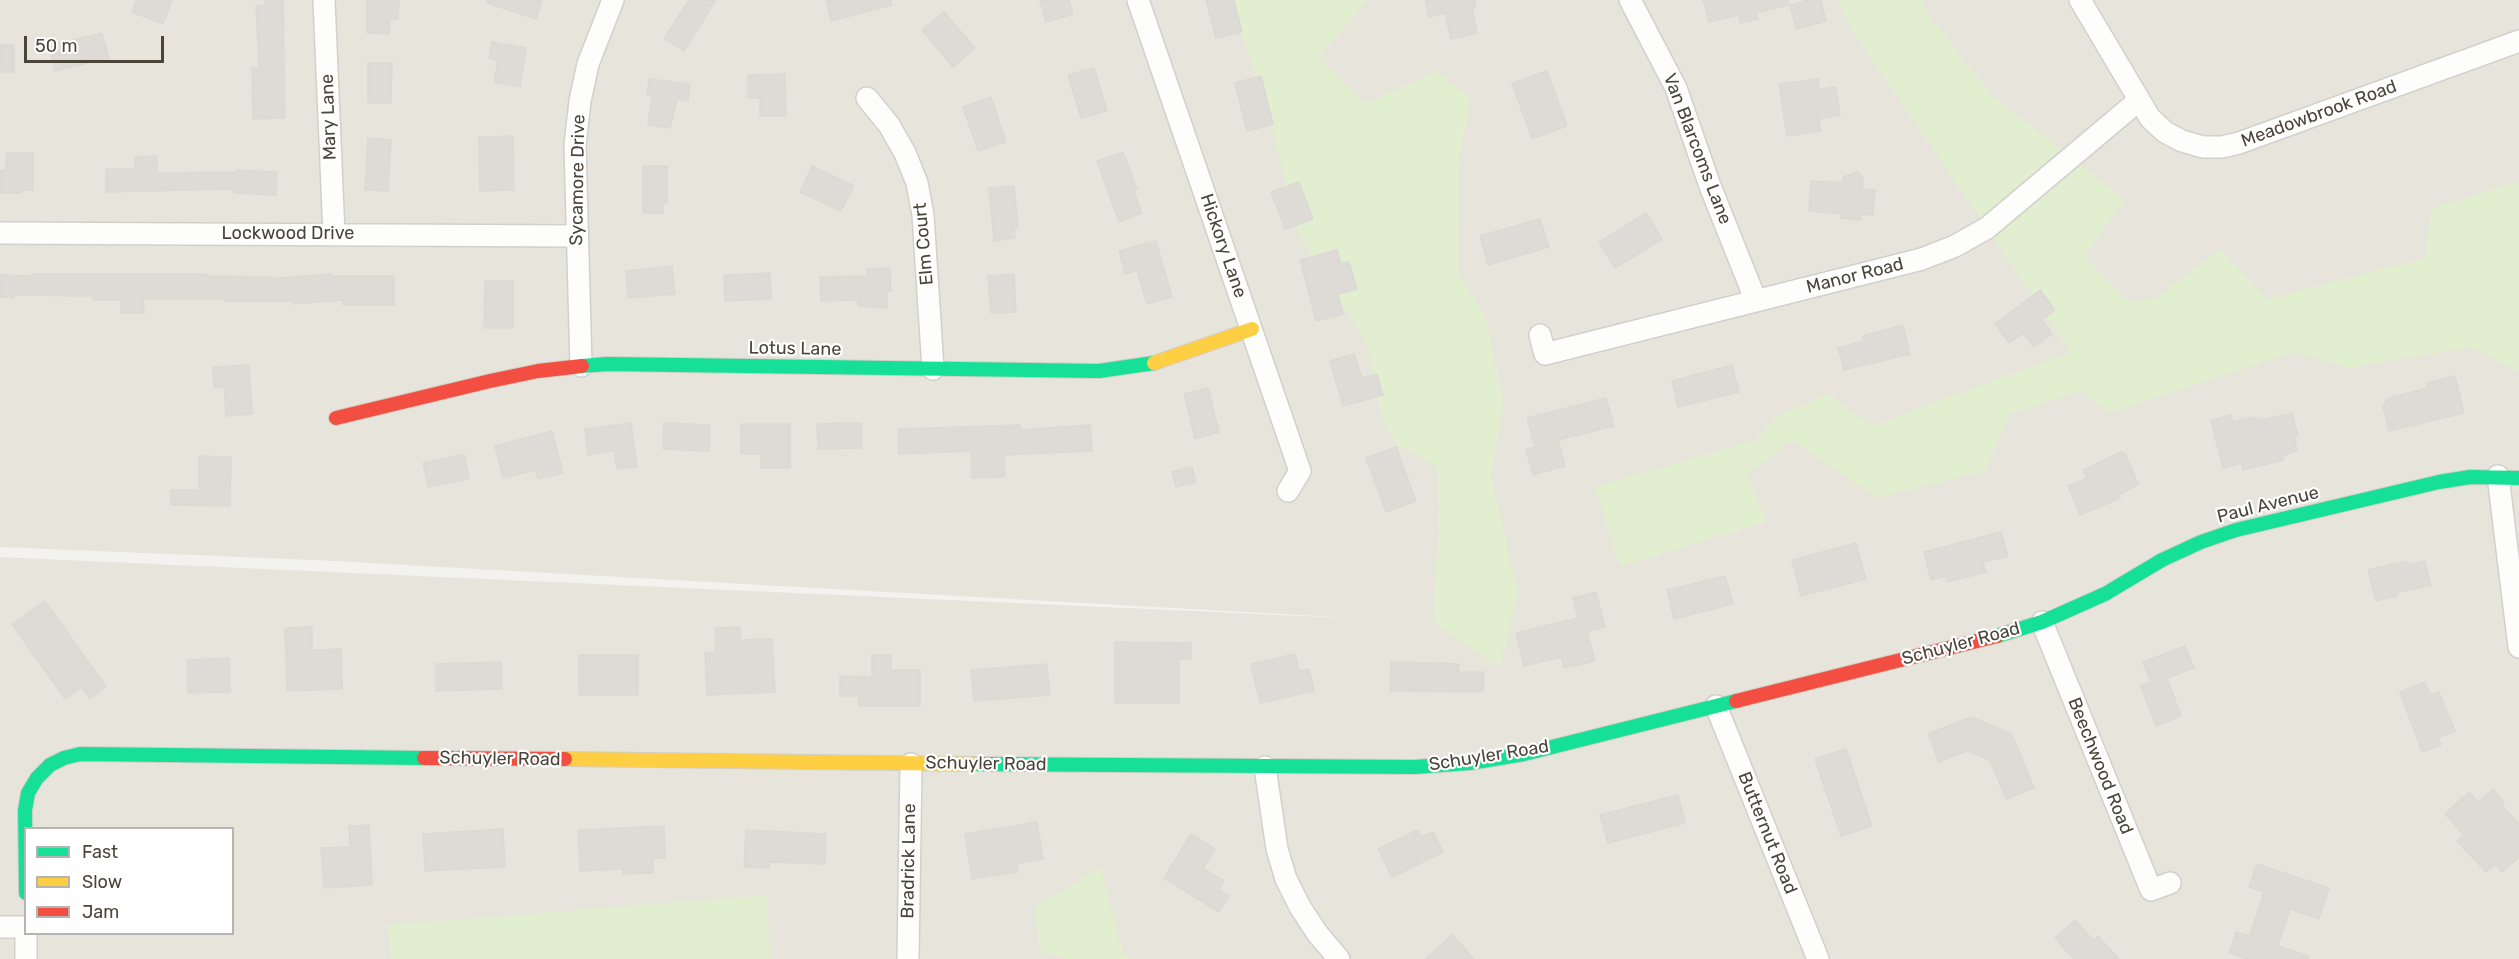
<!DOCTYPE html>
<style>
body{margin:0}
#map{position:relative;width:2519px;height:959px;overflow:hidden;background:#f4f2ee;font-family:Rubik,sans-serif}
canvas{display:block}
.legend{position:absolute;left:24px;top:827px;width:210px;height:108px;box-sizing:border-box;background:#fff;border:2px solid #b7b4b0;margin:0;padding:8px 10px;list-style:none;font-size:18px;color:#4b4439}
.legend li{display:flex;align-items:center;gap:12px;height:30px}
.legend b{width:30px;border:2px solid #b7b4b0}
.scale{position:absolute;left:24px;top:36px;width:140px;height:27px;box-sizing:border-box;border:3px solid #4b4439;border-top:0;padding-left:8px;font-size:18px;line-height:21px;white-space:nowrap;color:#4b4439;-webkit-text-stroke:4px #fff;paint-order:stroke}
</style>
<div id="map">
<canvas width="2519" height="959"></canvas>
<ul class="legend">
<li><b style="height:8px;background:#16e098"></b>Fast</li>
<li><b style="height:8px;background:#ffcf43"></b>Slow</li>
<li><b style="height:8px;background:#f24e42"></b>Jam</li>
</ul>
<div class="scale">50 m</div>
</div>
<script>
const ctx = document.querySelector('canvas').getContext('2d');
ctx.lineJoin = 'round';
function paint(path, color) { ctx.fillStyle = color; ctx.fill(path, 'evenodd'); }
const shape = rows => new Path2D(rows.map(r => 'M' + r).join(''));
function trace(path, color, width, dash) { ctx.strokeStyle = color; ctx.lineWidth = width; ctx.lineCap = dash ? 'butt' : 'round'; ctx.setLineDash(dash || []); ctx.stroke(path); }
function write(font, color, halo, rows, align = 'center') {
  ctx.font = font + ' Rubik,sans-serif'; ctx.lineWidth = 4.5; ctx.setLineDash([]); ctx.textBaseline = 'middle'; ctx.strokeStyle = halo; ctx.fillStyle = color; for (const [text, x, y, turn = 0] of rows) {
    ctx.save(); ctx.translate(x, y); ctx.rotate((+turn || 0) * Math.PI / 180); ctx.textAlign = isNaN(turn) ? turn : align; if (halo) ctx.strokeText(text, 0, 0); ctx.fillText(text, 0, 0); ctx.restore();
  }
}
paint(shape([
 [0,0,2519,0,2519,959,0,959,0,557,1369,619,334,561,0,547],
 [26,828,232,828,232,934,26,934]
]), '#e7e4dc');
paint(shape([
 [1230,0,1368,0,1319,57,1366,104,1436,71,1470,98,1459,159,1458,273,1486,318,1503,401,1491,477,1518,592,1500,668,1433,622,1439,522,1437,467,1397,445,1384,425,1366,343,1298,233,1265,102],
 [1837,0,1922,0,1930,17,1991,94,2125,200,2084,256,2129,302,2155,299,2220,249,2267,299,2425,258,2432,208,2519,182,2519,372,2472,347,2348,368,2295,352,2109,413,2083,391,2011,413,1984,471,1877,498,1792,440,1747,475,1767,522,1620,566,1595,487,1756,440,1779,415,1829,394,1871,426,2071,352,1852,30],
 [1101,867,1123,953,1130,959,1067,959,1040,951,1035,908],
 [768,895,769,959,391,959,387,925]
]), '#e1eecf');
const building = shape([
 [136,0,172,0,163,24,132,12,136,0],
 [264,0,283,0,285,118,253,119,252,68,259,68,256,6,265,5,264,0],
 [367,0,399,0,398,19,390,19,389,34,367,33,367,0],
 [488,0,542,0,536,19,487,3,488,0],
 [689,0,716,0,684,51,664,38,689,0],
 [826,0,891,0,892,5,831,21,826,0],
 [1040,0,1069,0,1073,14,1046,22,1040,0],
 [1206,0,1234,0,1242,32,1216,38,1206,0],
 [1425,0,1475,0,1476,6,1472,7,1477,33,1451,39,1445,13,1429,17,1425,0],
 [1703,0,1788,0,1788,5,1756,13,1758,19,1740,23,1738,15,1709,22,1703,0],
 [1809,0,1821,0,1826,21,1796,29,1790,5,1809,0],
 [944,12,975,48,953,67,922,30,944,12],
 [102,33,109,58,55,71,49,46,102,33],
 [492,42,526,48,520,87,494,82,498,60,489,58,492,42],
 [0,45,14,45,14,72,0,72,0,45],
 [368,63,392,63,391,103,368,103,368,63],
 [1094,68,1107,111,1081,118,1068,75,1094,68],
 [1547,71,1567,126,1532,139,1512,83,1547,71],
 [785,74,786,116,760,116,760,98,748,98,748,75,785,74],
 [1261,76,1273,124,1247,131,1235,83,1261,76],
 [649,79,690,84,688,101,677,99,670,128,648,125,652,95,647,95,649,79],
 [1818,79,1819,89,1836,87,1840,115,1819,119,1821,131,1787,136,1779,84,1818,79],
 [991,97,1006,142,978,151,963,107,991,97],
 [513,136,514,190,480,191,479,137,513,136],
 [368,138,391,140,388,191,365,190,368,138],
 [1123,152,1137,189,1133,190,1142,213,1119,222,1097,161,1123,152],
 [6,153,33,153,33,190,20,190,21,193,0,193,0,170,6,170,6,153],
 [157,156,157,173,235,172,236,170,277,172,276,195,234,193,235,189,106,192,106,169,135,169,135,157,157,156],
 [643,166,667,166,667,203,663,203,663,213,643,213,643,166],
 [812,166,854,186,841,211,800,192,812,166],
 [1858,172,1863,178,1862,189,1875,190,1873,215,1861,214,1861,220,1841,218,1842,214,1809,211,1811,181,1842,183,1843,177,1858,172],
 [1299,182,1313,219,1285,229,1271,192,1299,182],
 [1014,186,1018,227,1014,228,1015,238,994,241,989,188,1014,186],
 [1646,213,1662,239,1615,268,1599,242,1646,213],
 [1540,219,1549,247,1488,265,1480,236,1540,219],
 [1156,241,1172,297,1147,304,1137,270,1125,274,1119,251,1156,241],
 [1337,250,1341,264,1349,262,1357,289,1338,294,1343,314,1316,321,1300,260,1337,250],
 [672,266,675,294,628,298,626,271,672,266],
 [890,268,891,291,887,291,887,308,858,306,858,300,821,301,820,277,867,276,867,269,890,268],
 [770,273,771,299,725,301,724,275,770,273],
 [32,274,207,274,207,276,270,277,269,279,332,274,333,276,394,276,394,305,343,305,343,300,293,304,293,301,225,301,225,299,143,299,144,313,121,313,121,300,93,300,93,296,14,295,14,298,0,297,0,275,32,276,32,274],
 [1014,274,1016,312,991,313,988,276,1014,274],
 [485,281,513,281,513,328,484,328,485,281],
 [2040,290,2055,310,2042,320,2052,334,2034,347,2023,333,2009,343,1995,324,2040,290],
 [1903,325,1910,354,1844,370,1838,348,1864,341,1863,336,1903,325],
 [1354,354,1362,378,1377,374,1383,395,1343,406,1330,361,1354,354],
 [249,365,252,414,226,416,224,387,214,387,213,367,249,365],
 [1732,365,1739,392,1678,407,1672,381,1732,365],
 [2455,376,2464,413,2389,431,2383,407,2388,398,2428,388,2427,383,2455,376],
 [1208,388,1219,432,1195,439,1184,394,1208,388],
 [1606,398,1614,426,1558,440,1565,466,1533,475,1526,449,1535,447,1527,418,1606,398],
 [2292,413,2298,435,2294,436,2297,451,2283,455,2283,460,2243,470,2241,463,2223,468,2211,420,2231,415,2233,422,2253,417,2261,420,2292,413],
 [631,423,637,467,617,469,614,451,588,455,585,429,631,423],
 [664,423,710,425,709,451,663,449,664,423],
 [861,423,862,448,818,449,817,424,861,423],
 [741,424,790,424,790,468,761,468,761,454,741,454,741,424],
 [1020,425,1020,430,1090,425,1092,451,1004,455,1005,477,972,478,971,451,899,454,898,429,1020,425],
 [552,431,563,473,538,479,535,470,503,478,495,446,552,431],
 [1396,447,1416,501,1386,512,1366,458,1396,447],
 [2121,452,2126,455,2138,484,2119,495,2120,498,2080,515,2068,486,2087,478,2083,470,2121,452],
 [464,454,469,479,428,487,423,463,464,454],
 [199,456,231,457,230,506,171,505,171,490,199,490,199,456],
 [1192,467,1196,482,1176,487,1172,472,1192,467],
 [2001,532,2008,556,1983,562,1986,572,1947,582,1945,576,1931,580,1924,552,2001,532],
 [1856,543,1866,579,1801,596,1792,560,1856,543],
 [2407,561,2408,565,2425,561,2431,585,2396,593,2397,596,2376,601,2368,570,2407,561],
 [1725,576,1733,604,1674,619,1667,590,1725,576],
 [1596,592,1605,627,1587,631,1595,661,1564,668,1562,657,1524,666,1516,633,1578,618,1573,598,1596,592],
 [45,601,106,687,90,699,82,687,65,699,12,624,45,601],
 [312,627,312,650,341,649,342,689,287,691,285,628,312,627],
 [740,627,740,640,772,639,775,692,707,695,705,653,716,652,715,628,740,627],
 [1115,642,1191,643,1191,659,1179,659,1179,703,1115,703,1115,642],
 [2185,646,2194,668,2167,678,2181,716,2156,726,2141,686,2151,682,2143,662,2185,646],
 [1295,654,1299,671,1309,669,1314,691,1260,703,1251,664,1295,654],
 [579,655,638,655,638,695,579,695,579,655],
 [872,655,891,655,891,670,920,670,920,706,859,706,859,696,840,696,840,676,872,677,872,655],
 [229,658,230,692,188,693,187,660,229,658],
 [501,662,502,689,436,691,436,664,501,662],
 [1391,662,1459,664,1458,672,1484,672,1483,692,1390,691,1391,662],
 [1047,664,1050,695,974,701,971,670,1047,664],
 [2425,682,2431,695,2439,692,2455,731,2438,738,2441,745,2422,752,2400,692,2425,682],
 [1971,717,2012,734,2034,788,2006,799,1990,760,1967,751,1939,762,1928,734,1971,717],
 [1846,749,1872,826,1841,836,1815,759,1846,749],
 [2493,789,2504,802,2501,804,2519,824,2519,857,2502,872,2495,864,2486,872,2457,841,2464,835,2445,814,2469,792,2478,802,2493,789],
 [1678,795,1685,823,1608,843,1600,815,1678,795],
 [1037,822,1043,859,1016,864,1018,872,972,879,965,834,1037,822],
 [369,825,372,885,324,888,321,848,350,847,349,826,369,825],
 [664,826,665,858,653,858,653,873,623,874,623,869,580,871,578,830,664,826],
 [503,829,505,867,425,871,423,834,503,829],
 [746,830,826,834,825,864,769,862,769,868,744,867,746,830],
 [1418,830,1421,837,1433,832,1443,852,1392,877,1378,849,1418,830],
 [1191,834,1215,849,1203,868,1224,881,1219,890,1229,896,1219,912,1164,878,1191,834],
 [2257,864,2329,888,2319,919,2290,909,2278,946,2309,956,2309,959,2247,959,2229,953,2236,932,2250,936,2264,892,2249,887,2257,864],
 [2075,920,2093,940,2098,936,2119,959,2074,959,2055,938,2075,920],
 [1452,935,1474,959,1425,959,1452,935]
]);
paint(building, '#dedbd6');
trace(building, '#dcd9d4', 1.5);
const street = shape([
 [324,0,334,234],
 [1138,0,1300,471,1288,491],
 [1630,0,1676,88,1710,186,1756,301],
 [2080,0,2150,118,2165,132,2182,141,2203,147,2222,147,2239,143,2519,41],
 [867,98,889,125,905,153,917,183,923,215,933,369],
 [0,233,577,236],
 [1540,335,1545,354,1922,259,1955,246,1987,228,2138,101],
 [581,366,575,145,580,101,588,64,613,0],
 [2498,476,2519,647],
 [2042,622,2151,890,2170,883],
 [1716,706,1818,959],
 [1265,767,1277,849,1286,879,1300,907,1317,933,1339,959],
 [0,927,26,927],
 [26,934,26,959],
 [908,959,911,764]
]);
const fast = shape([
 [582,366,607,364,1099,371,1154,363],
 [1997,636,2042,622,2105,594,2162,560,2201,542,2236,530,2439,482,2470,477,2519,478],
 [973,764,1414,767,1470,763,1524,754,1736,701],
 [26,893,25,810,28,793,37,778,50,765,64,758,80,754,424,758]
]);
const slow = shape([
 [1154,363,1252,329],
 [565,759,973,764]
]);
const jam = shape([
 [336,418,490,381,538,371,582,366],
 [1736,701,1997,636],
 [424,758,565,759]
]);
trace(street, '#d2d0cb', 24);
trace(fast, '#d3cfc5', 16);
trace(slow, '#d3cfc5', 16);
trace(jam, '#d3cfc5', 16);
trace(street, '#fdfdfc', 21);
trace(fast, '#16e098', 14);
trace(slow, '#ffcf43', 14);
trace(jam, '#f24e42', 14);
write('18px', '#4b4439', '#fff', [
 ["Meadowbrook Road",2319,114,-20],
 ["Mary Lane",329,117,-92],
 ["Van Blarcoms Lane",1697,149,69],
 ["Sycamore Drive",578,180,-89],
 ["Lockwood Drive",288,234],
 ["Elm Court",924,244,-95],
 ["Hickory Lane",1223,246,71],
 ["Manor Road",1855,276,-14],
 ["Lotus Lane",795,349,1],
 ["Paul Avenue",2268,505,-14],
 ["Schuyler Road",1961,644,-15],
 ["Schuyler Road",1489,756,-9],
 ["Schuyler Road",500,759,1],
 ["Schuyler Road",986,764,1],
 ["Beechwood Road",2100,766,68],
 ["Butternut Road",1767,833,68],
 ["Bradrick Lane",909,861,-89]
]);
</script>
